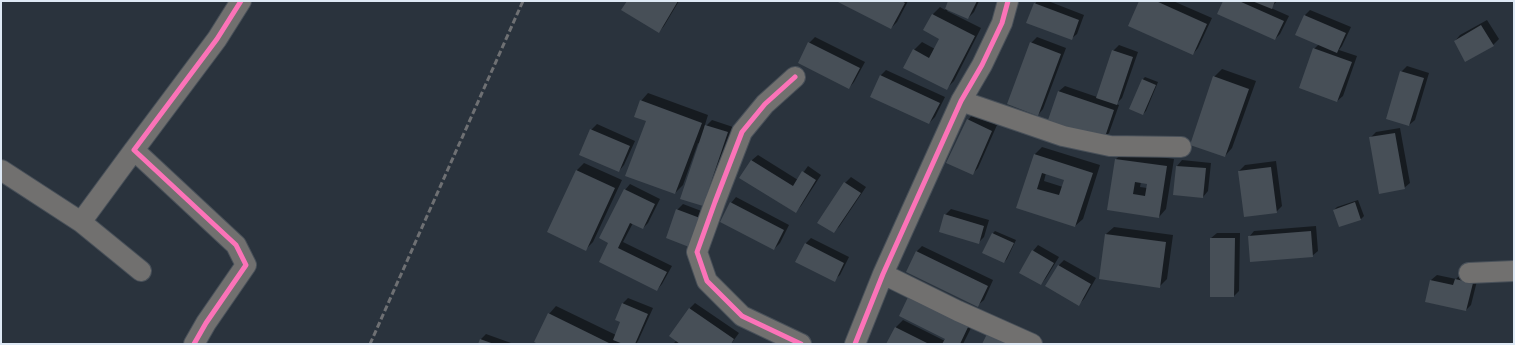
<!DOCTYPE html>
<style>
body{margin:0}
#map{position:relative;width:1515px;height:345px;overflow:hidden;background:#2a333d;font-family:Figtree,sans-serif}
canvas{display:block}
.frame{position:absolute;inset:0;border:2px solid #dee9f5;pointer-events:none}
</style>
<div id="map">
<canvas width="1515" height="345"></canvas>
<div class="frame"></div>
</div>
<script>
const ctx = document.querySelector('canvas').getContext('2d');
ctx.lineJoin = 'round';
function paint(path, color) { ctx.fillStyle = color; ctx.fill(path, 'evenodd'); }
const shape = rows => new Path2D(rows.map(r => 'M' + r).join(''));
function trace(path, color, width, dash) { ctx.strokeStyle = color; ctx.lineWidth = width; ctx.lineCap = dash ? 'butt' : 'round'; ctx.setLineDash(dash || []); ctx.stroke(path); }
paint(shape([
 [628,1,679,1,664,26,659,32],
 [839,1,908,1,897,22,891,28],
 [949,1,979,1,974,12,968,18,948,9,947,11,981,28,954,81,946,89,914,50,922,42,935,49,941,38,933,14,940,7,945,10],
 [1037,1,1048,1,1084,15,1077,34,1071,39,1035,4],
 [1140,1,1173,1,1212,18,1198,48,1193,54],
 [1224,1,1277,1,1271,8,1289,16,1280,34,1275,39],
 [1310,10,1351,27,1342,46,1339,50,1357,56,1343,96,1337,101,1314,49,1319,44,1305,15],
 [1487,20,1499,39,1493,45,1455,41,1460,35],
 [815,37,865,62,854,82,849,88,809,43],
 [1037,37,1066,48,1043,109,1038,115,1031,43],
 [1119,45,1138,52,1122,98,1116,104,1119,105,1109,133,1103,139,1049,120,1059,91,1065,86,1097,97,1113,51],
 [1407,66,1429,73,1415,120,1409,125,1401,72],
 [1222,69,1256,81,1232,148,1225,156,1214,77],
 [886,70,945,97,935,117,929,123,880,76],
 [1145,77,1158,82,1146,111,1143,114,1142,80],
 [648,93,708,115,704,128,712,120,733,127,708,200,703,205,700,144,698,143,683,185,675,193,641,101],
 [973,114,997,125,978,168,972,174,968,120],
 [597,124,635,141,624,165,619,171,591,130],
 [1400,128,1410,183,1404,188,1371,137,1376,132],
 [1042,147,1100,165,1083,219,1075,226,1017,207,1035,154],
 [1046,173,1065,179,1063,187,1044,181],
 [1124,152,1174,159,1166,209,1159,217,1109,209,1116,159],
 [1141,182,1148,183,1147,188,1140,187],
 [758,155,798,180,808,166,821,175,801,206,795,212,741,178,752,160],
 [1182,160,1211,163,1208,191,1203,197,1174,194,1177,166],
 [1276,161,1282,206,1276,212,1239,171,1245,165],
 [584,163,622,180,593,242,586,249,577,170],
 [851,177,866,187,839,227,833,232,819,222,845,183],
 [630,184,660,199,648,223,643,228,633,223,623,242,672,266,662,284,657,290,610,242,625,190],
 [736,197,789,225,780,243,774,249,731,203],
 [1358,200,1364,216,1361,219,1339,226,1334,210,1337,207],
 [683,204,704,212,694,240,677,210],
 [951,209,989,220,984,237,978,243,945,215],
 [1316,226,1318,251,1312,256,1249,237,1254,231],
 [1114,227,1173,235,1167,279,1159,287,1100,278,1106,234],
 [995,231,1016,240,1007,259,1004,262,993,233],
 [1217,233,1240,233,1239,291,1234,296,1211,238],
 [811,238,849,257,840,275,834,280,805,244],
 [1038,245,1059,257,1046,278,1041,284,1033,251],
 [922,246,993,280,984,300,978,305,916,252],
 [1064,260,1096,278,1084,299,1079,304,1047,286,1059,265],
 [1461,274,1478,277,1471,305,1466,310,1427,302,1431,280,1437,275,1456,279],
 [628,298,653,308,638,341,636,344,540,344,549,314,556,306,616,335,622,322,616,319,623,303],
 [695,303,739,333,731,344,673,344,677,340,690,308],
 [976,318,963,344,887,344,896,327,903,320,945,341],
 [486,334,511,343,511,344,479,344,481,339],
 [1284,343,1306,343,1306,344,1283,344]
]), '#0007');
paint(shape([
 [627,1,678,1,659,33,621,10],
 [836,1,902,1,905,3,891,29],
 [948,1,977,1,968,19,945,9],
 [1139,1,1156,1,1207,24,1193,55,1128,26],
 [1223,1,1239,1,1284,21,1275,40,1217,14],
 [1252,1,1275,1,1272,9],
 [1034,3,1079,20,1072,40,1026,23],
 [932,14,975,36,947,90,903,68,913,49,929,58,939,39,923,30],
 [1304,15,1346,33,1337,53,1295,35],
 [1481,25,1494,46,1465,62,1454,41],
 [808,42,860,68,849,89,798,63],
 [1030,42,1061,54,1038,116,1007,104],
 [1313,48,1352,62,1337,102,1299,88],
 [1112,50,1133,57,1117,105,1096,98],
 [1400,71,1424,78,1409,126,1386,119],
 [880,75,940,103,929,124,870,97],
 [1213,76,1249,89,1225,157,1190,145],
 [1142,79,1156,85,1143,115,1129,109],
 [1058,91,1114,110,1104,140,1048,120],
 [640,100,702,123,675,194,625,176,646,121,634,117],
 [967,119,992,131,973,175,946,163],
 [705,125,728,132,703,206,680,199],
 [590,129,630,146,619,172,579,155],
 [1395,133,1405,189,1379,194,1369,137],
 [1034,154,1093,173,1075,227,1016,208],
 [1042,173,1064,180,1059,195,1037,189],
 [1115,159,1167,166,1159,218,1107,210],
 [1135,182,1147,184,1145,196,1133,194],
 [751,160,793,186,802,171,816,180,796,213,739,178],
 [1176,166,1206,168,1203,198,1173,195],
 [1271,167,1277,213,1244,217,1238,171],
 [576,170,615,188,586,251,547,232],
 [844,182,861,193,834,233,817,223],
 [624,189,655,204,643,229,630,223,618,248,667,272,657,291,599,262,608,243,599,238],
 [730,202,784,230,774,250,720,222],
 [1355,202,1361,220,1339,227,1333,210],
 [676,209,700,218,689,247,666,238],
 [944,214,984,226,979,244,939,232],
 [1311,231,1313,257,1250,262,1248,236],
 [992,233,1014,243,1004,263,982,253],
 [1105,234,1166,242,1160,288,1099,279],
 [1210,238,1235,238,1234,297,1210,297],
 [805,243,844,263,835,282,795,262],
 [1032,250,1054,263,1041,285,1019,273],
 [916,251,988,286,978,307,906,272],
 [1058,265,1091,284,1079,306,1045,286],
 [1455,279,1473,283,1466,311,1425,302,1430,280,1453,285],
 [909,295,969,325,960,344,942,344,945,339,899,316],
 [622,303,648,314,635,344,623,344,613,340,620,322,615,320],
 [689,308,734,339,731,344,680,344,669,336],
 [548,313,611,344,538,344,534,342],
 [895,327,929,344,886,344],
 [987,334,1008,344,982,344],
 [480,339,494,344,478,344]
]), '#474f57');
const street = shape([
 [795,77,765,104,742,132,715,202,697,252,707,281,742,316,801,344],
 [961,101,1063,136,1110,146,1181,147],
 [1,170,81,222,141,271],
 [81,222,134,150],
 [1469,273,1514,271],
 [883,274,958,311,1032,344],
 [194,344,206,323,246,265,236,245,134,150,217,39,241,1],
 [855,344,883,274,961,101,982,65,1002,23,1008,1]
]);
trace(street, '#485059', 22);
trace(street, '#71706f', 20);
trace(shape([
 [370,344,523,1]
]), '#6e7073', 3, [6, 3]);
trace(shape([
 [795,77,765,104,742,132,715,202,697,252,707,281,742,316,801,344],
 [194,344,206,323,246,265,236,245,134,150,217,39,241,1],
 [855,344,883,274,961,101,982,65,1002,23,1008,1]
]), '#fb73b8', 5);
</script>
